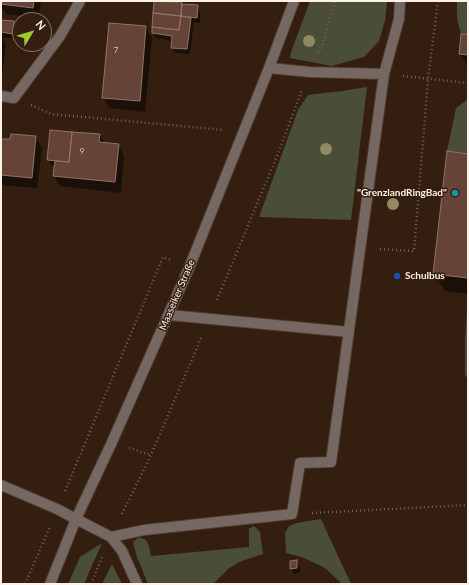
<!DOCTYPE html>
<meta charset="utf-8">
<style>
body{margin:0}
#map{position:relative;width:469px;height:585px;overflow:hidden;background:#341e10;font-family:Lato,sans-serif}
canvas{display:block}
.frame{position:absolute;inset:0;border:2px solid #fdf1ea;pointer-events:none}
.north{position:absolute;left:12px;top:12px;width:40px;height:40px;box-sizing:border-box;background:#341e10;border:1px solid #847267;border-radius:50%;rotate:52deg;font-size:11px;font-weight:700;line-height:16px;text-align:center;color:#fdf1ea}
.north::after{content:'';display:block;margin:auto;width:14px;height:18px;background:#a0c92b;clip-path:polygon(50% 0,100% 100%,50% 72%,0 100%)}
</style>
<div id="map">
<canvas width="469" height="585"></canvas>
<div class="frame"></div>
<div class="north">N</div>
</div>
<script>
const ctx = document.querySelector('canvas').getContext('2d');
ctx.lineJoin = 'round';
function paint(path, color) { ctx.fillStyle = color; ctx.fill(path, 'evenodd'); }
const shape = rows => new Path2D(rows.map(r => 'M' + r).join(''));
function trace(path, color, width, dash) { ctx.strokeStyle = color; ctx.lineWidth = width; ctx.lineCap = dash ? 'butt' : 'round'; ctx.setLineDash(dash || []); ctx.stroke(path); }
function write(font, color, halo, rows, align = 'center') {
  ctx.font = font + ' Lato,sans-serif'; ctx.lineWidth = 3; ctx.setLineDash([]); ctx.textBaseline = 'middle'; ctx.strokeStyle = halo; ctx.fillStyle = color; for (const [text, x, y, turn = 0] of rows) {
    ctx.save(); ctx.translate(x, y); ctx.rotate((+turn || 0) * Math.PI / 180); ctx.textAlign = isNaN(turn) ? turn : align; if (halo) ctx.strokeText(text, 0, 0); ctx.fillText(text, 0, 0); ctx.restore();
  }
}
paint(shape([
 [310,1,387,1,385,21,379,41,364,57,332,66,290,58,291,52],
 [457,1,468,1,468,35,461,34,457,18],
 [367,87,351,220,259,217,298,110,308,95,342,91],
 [468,99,468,154,447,151,456,108],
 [468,293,468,380,465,374,465,339],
 [321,519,351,584,342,584,339,581,325,568,302,557,286,553,285,533,289,526,297,523],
 [254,526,260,532,263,554,239,562,228,569,213,584,148,584,137,557,133,542,139,537,146,540,149,546,151,556,249,547,249,529],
 [102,543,84,584,68,584,80,557],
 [112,564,122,584,102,584]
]), '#4a4d37');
paint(shape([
 [1,1,41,1,39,18,6,14,1,6],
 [151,1,185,1,184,5,197,6,200,12,200,23,194,22,190,54,175,53,172,47,172,41,156,38,153,33,155,7],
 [1,21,13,22,16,28,15,39,2,37,6,44,2,76,1,76],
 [146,27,152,38,145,112,109,108,103,97],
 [468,36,468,67,460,54],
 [100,135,105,144,118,145,124,156,121,193,60,186,54,176,55,166,51,165,48,160],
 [35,137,42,148,37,188,1,185,1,140,11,140],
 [468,155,468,294,445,291,434,274],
 [296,561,300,567,300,573,294,574,291,568]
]), '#0007');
const building = shape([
 [1,1,34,1,33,8,1,4,1,1],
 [154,1,178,2,178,1,182,1,181,16,153,13,154,1],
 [182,4,198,5,197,18,181,16,182,4],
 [153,13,181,16,179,30,152,27,153,13],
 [181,16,191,18,187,49,171,48,172,36,152,33,152,27,179,30,181,16],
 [1,20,14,21,13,34,1,32,1,20],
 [109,23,146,26,140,101,102,98,109,23],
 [461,34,468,35,468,55,459,54,461,34],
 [50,130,72,132,69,162,47,160,50,130],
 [72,132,100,134,99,142,119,144,115,182,53,176,55,161,69,162,72,132],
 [11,134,36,136,32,178,1,175,1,139,10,139,11,134],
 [447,151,468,154,468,278,433,274,447,151],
 [297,560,297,568,290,569,290,561,297,560]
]);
paint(building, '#654437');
trace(building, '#917367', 1);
const service = shape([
 [269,68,310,72,384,74],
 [169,315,349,332],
 [76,519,111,537,122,551,137,584],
 [111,537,144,530,292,514,300,463,331,462,384,74,399,19,400,1]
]);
const minor = shape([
 [1,96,14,98,60,36,80,1],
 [1,485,57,509,76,519]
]);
const tertiary = shape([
 [50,584,76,519,112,442,189,268,269,68,294,1]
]);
trace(service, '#503c2f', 12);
trace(minor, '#503c2f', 12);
trace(tertiary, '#503c2f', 12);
trace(shape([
 [318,52,322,45,335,1],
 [403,76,468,83],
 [31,105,51,114,224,130],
 [380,249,414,251,428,79,438,1],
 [217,300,277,156,302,90],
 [129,448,151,455],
 [65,491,163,257,171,260],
 [312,513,468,505],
 [122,514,151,455,202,336],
 [25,584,50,527],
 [91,584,102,557]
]), '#746155', 2.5, [1, 3]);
trace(service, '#756862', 10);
trace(minor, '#756862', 10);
trace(tertiary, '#756862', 10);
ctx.fillStyle = '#8f8a61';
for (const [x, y] of [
 [309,41],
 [326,149],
 [393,204]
]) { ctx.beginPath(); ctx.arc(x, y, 6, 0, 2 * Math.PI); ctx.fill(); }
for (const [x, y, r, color] of [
 [455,193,4,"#0f9aa8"],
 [397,276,4,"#1a4fb4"]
]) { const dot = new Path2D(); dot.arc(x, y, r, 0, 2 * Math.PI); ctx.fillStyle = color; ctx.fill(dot); trace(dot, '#341e10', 1.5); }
write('8px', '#d7c6bd', null, [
 ["7",116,50],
 ["9",82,151]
]);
write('bold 10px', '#fdf1ea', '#341e10', [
 ["\"GrenzlandRingBad\"",447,193],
 ["Schulbus",405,276,"left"]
], 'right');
write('10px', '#fdf1ea', '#341e10', [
 ["Maaseiker Straße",177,295,-67]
]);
</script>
